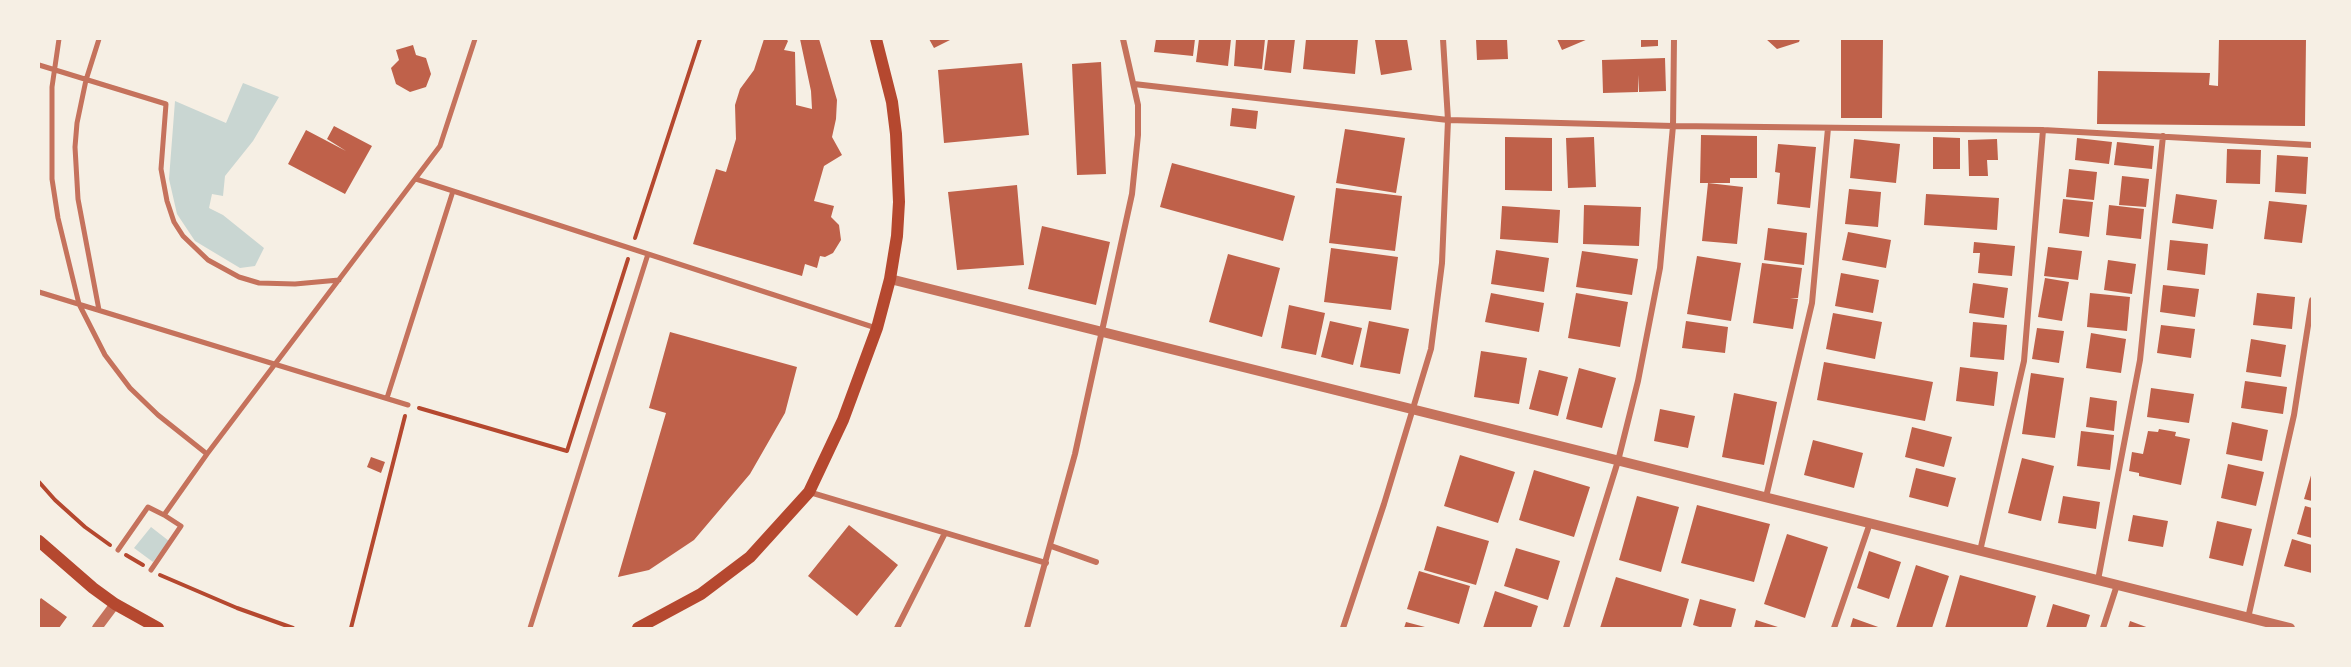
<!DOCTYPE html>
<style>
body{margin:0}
#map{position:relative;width:2351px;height:667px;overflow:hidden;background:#f6efe4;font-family:"DejaVu Sans",sans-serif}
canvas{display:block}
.frame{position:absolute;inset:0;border:40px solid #f6efe4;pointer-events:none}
</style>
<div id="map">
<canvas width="2351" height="667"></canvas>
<div class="frame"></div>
</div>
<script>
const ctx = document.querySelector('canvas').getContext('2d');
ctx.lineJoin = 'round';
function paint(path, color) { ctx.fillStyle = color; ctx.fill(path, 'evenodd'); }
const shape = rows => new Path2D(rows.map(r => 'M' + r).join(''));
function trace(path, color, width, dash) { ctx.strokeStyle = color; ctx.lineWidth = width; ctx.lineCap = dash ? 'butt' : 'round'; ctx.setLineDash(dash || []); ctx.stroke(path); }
paint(shape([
 [243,83,279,97,253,141,225,176,223,196,212,194,209,208,223,215,264,248,255,266,240,268,195,241,177,214,169,179,175,101,226,123],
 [151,527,169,541,153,562,134,548]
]), '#c9d6d2');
paint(shape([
 [764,39,786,39,788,41,784,50,795,52,796,105,812,109,811,91,800,39,819,39,837,100,836,119,832,137,842,155,824,166,814,201,834,206,831,217,839,225,841,240,833,253,825,257,820,256,817,268,805,264,802,276,693,244,716,169,726,172,736,139,735,105,740,89,754,70],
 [929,39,952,39,934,48],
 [1156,39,1195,39,1193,56,1154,52],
 [1199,39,1231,39,1228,66,1196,62],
 [1236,39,1265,39,1262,69,1234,66],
 [1268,39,1295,39,1291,73,1264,70],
 [1306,39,1358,39,1355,74,1303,69],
 [1407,39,1412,70,1381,75,1375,40],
 [1476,39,1507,39,1508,59,1477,60],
 [1557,39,1588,39,1562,50],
 [1641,39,1658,39,1658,46,1641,47],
 [1766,39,1800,39,1799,42,1777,49],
 [1841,39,1883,39,1882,118,1841,118],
 [2219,39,2306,39,2305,126,2097,124,2098,71,2210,73,2209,85,2218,86],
 [413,45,416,55,426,58,431,74,426,87,410,92,396,84,391,68,399,60,396,50],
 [1665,58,1666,91,1639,92,1639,75,1638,92,1603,93,1602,60],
 [1101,62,1106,174,1077,175,1072,64],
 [1022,63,1029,135,944,143,938,70],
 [1232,108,1258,111,1256,129,1230,126],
 [334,126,372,146,345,194,288,164,306,130,346,151,327,139],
 [1345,129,1405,138,1396,193,1336,183],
 [1701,135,1757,136,1757,178,1730,178,1730,183,1700,183],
 [1505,137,1552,138,1552,191,1505,190],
 [1594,137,1596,187,1568,188,1566,138],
 [1933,137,1960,138,1960,169,1933,169],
 [2077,138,2112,142,2109,164,2075,160],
 [1854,139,1900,144,1896,183,1850,178],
 [1997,139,1998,160,1987,160,1988,176,1969,176,1968,140],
 [2117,142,2154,146,2152,169,2114,165],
 [1778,144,1816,147,1810,208,1777,204,1780,173,1775,172],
 [2227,149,2261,150,2260,184,2226,183],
 [2277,155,2308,157,2306,194,2275,192],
 [1172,163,1295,196,1283,241,1160,207],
 [2069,169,2097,172,2094,200,2066,197],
 [2122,176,2149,179,2146,207,2119,205],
 [1708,183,1743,187,1737,244,1702,241],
 [1017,185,1024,265,957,270,948,192],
 [1336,188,1402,196,1395,251,1329,243],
 [1849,189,1881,192,1878,227,1845,224],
 [1926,194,1999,198,1997,230,1924,225],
 [2176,194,2217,200,2213,229,2172,223],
 [2063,199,2093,202,2089,237,2059,233],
 [2269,201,2307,205,2302,243,2264,239],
 [1584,205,1641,207,1639,246,1583,244],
 [2109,205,2144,209,2141,239,2106,235],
 [1502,206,1560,210,1558,243,1500,239],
 [1042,226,1110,242,1096,305,1028,289],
 [1768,228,1807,233,1804,265,1764,260],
 [1848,232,1891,240,1886,268,1842,260],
 [2170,240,2208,244,2205,275,2167,270],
 [1974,242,2015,246,2012,276,1978,273,1980,253,1973,253],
 [2048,247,2082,251,2078,280,2044,276],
 [1331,248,1398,257,1391,310,1324,302],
 [1496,250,1549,258,1544,292,1491,284],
 [1582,251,1638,259,1632,295,1576,287],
 [1228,254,1280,268,1262,337,1209,322],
 [1697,256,1741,263,1731,321,1687,314],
 [2108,260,2136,264,2132,294,2104,290],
 [1762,263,1802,268,1798,298,1790,298,1798,299,1793,329,1753,323],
 [1841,273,1879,280,1873,313,1835,306],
 [2045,278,2069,282,2062,321,2038,317],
 [1973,283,2008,288,2004,318,1969,313],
 [2163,285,2199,289,2195,317,2160,312],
 [1491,293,1544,303,1539,332,1485,322],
 [1576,293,1628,302,1620,347,1568,338],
 [2090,293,2130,297,2127,331,2087,327],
 [2257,293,2295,297,2292,329,2253,325],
 [1289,305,1325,313,1316,355,1281,348],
 [1833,313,1882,322,1875,359,1826,349],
 [1330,321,1362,328,1353,365,1321,357],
 [1369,321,1409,329,1400,374,1360,367],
 [1686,321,1728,327,1725,353,1682,348],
 [1973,322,2007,325,2004,360,1970,357],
 [2161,325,2195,329,2191,358,2157,353],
 [2037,328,2064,331,2059,363,2032,359],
 [670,332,797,367,785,413,750,474,694,540,649,570,618,577,666,413,649,408],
 [2091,333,2126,339,2121,373,2086,368],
 [2251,339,2286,345,2281,377,2246,372],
 [1481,351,1527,358,1519,404,1474,397],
 [1824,362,1933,382,1925,421,1817,400],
 [1960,367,1998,372,1994,406,1956,401],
 [1579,368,1616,378,1602,428,1566,419],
 [1539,370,1568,377,1558,416,1529,409],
 [2031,373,2064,378,2055,438,2022,434],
 [2245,381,2287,387,2283,414,2241,408],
 [2151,388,2194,394,2189,423,2147,417],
 [1734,393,1777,402,1764,465,1722,457],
 [2090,397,2117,401,2114,431,2086,427],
 [1660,409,1695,416,1688,448,1654,441],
 [2232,422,2268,430,2262,461,2226,454],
 [1912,427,1952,437,1944,467,1905,457],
 [2159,429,2176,432,2175,436,2190,439,2181,485,2139,476,2139,473,2129,471,2132,452,2143,454,2148,431,2158,432],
 [2081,431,2114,435,2110,470,2077,466],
 [1813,440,1863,453,1854,488,1804,475],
 [1460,455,1515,472,1498,523,1444,506],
 [371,457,385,462,381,473,367,467],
 [2022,458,2054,466,2041,521,2008,513],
 [2228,464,2264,472,2256,506,2221,498],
 [1916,468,1956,478,1948,507,1909,497],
 [1534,470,1590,487,1574,537,1519,520],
 [2312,472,2312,501,2304,499],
 [1637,496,1679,507,1661,572,1619,560],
 [2063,496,2100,502,2096,529,2058,523],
 [1697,505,1770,524,1754,582,1681,563],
 [2305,506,2312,508,2312,538,2297,534],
 [2133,515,2168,521,2163,547,2128,541],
 [2217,521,2252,529,2243,566,2209,558],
 [849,525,898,565,857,616,808,576],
 [1437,526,1489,541,1476,585,1424,570],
 [1787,534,1828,547,1805,618,1764,604],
 [2292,539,2312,545,2312,573,2284,566],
 [1516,548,1560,561,1548,600,1504,586],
 [1869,551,1901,562,1889,599,1857,588],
 [1916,565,1949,576,1932,628,1896,628],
 [1419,571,1470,586,1459,624,1407,609],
 [1960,575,2036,596,2027,628,1945,628],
 [1616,577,1689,599,1681,628,1600,628],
 [1495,591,1538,606,1531,628,1483,628],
 [41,598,67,617,59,628,39,628,39,601],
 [1700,599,1736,609,1731,628,1703,628,1693,625],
 [2053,604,2090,615,2086,628,2046,628],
 [1853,618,1881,628,1850,628],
 [1756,620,1781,628,1754,628],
 [2130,621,2149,628,2128,628],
 [1406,622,1425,627,1425,628,1404,628]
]), '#bf614a');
trace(shape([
 [635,238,700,39],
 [419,408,567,451,628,259],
 [39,482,55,500,85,527,110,545],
 [126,555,143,565],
 [160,575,237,608,293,628],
 [351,628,405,416]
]), '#b5482f', 4);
trace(shape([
 [59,39,52,87,52,179,58,218,79,304,105,355,130,388,158,415,207,454],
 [39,65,166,104,161,169,167,201,174,222,183,236,208,260,239,277,259,283,295,284,339,280],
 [416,179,648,254,530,628],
 [648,254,876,328],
 [39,292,408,405],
 [99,310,78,199,75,147,77,123,86,80,99,39],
 [387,398,453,191],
 [164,515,207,454,440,146,475,39],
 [118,550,148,507,164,515,181,526,151,570]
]), '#c5725c', 5);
trace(shape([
 [1134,84,1448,120,1673,126,2043,130,2312,145],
 [809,492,1046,563],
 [1766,497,1812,303,1828,128],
 [1051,546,1096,562],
 [1980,551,2024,361,2043,130],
 [2098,580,2140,360,2163,136],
 [2248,618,2294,415,2312,300],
 [897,628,945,533],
 [1027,628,1075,454,1132,194,1138,135,1138,105,1123,39],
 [1343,628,1384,504,1431,349,1442,263,1448,120,1443,39],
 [1566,628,1618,461,1638,381,1660,268,1673,126,1674,39],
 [1834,628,1870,523],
 [2103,628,2117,585]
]), '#c5725c', 6);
trace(shape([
 [890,279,2290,628],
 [97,628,115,604]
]), '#c5725c', 10);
trace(shape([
 [39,541,93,588,115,604,158,628],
 [638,628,701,594,750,557,809,492,843,420,877,328,890,279,897,236,899,202,896,134,892,102,876,39]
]), '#b5482f', 12);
</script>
